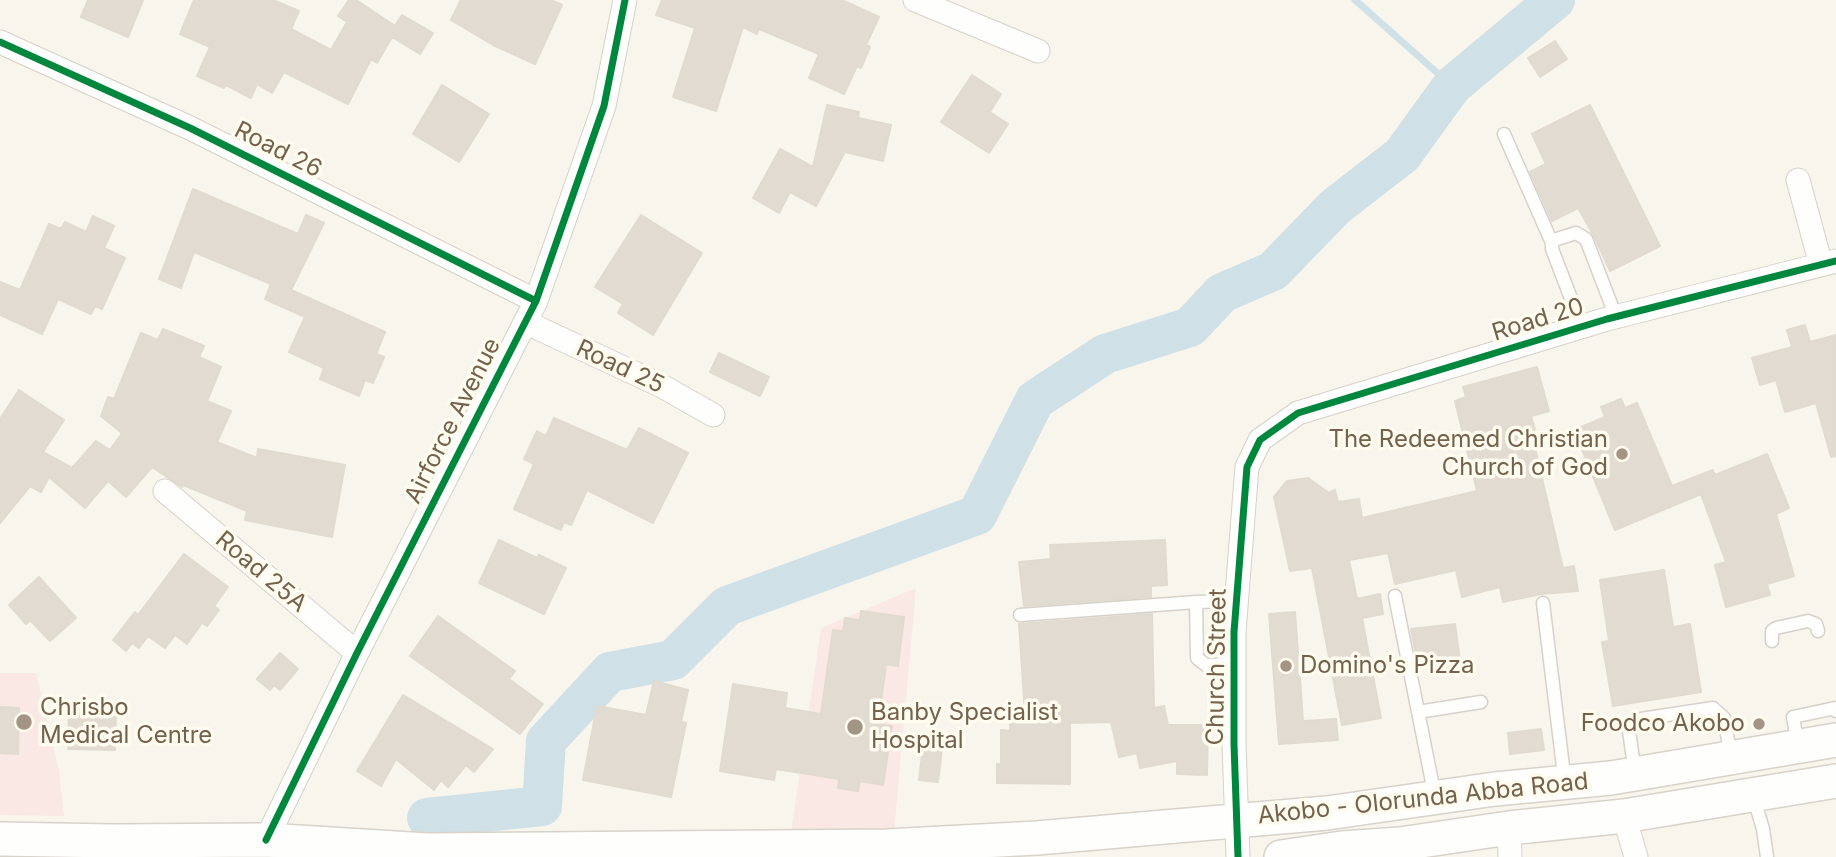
<!DOCTYPE html>
<style>
body{margin:0}
canvas{display:block;background:#f8f5ed}
</style>
<canvas width="1836" height="857"></canvas>
<script>
const ctx = document.querySelector('canvas').getContext('2d');
ctx.lineJoin = 'round';
function paint(path, color) { ctx.fillStyle = color; ctx.fill(path, 'evenodd'); }
const shape = rows => new Path2D(rows.map(r => 'M' + r).join(''));
function trace(path, color, width, dash) { ctx.strokeStyle = color; ctx.lineWidth = width; ctx.lineCap = dash ? 'butt' : 'round'; ctx.setLineDash(dash || []); ctx.stroke(path); }
function write(font, color, halo, rows, align = 'center') {
  ctx.font = font + ' Inter,sans-serif'; ctx.lineWidth = 7; ctx.setLineDash([]); ctx.textBaseline = 'middle'; ctx.strokeStyle = halo; ctx.fillStyle = color; for (const [text, x, y, turn = 0] of rows) {
    ctx.save(); ctx.translate(x, y); ctx.rotate((+turn || 0) * Math.PI / 180); ctx.textAlign = isNaN(turn) ? turn : align; if (halo) ctx.strokeText(text, 0, 0); ctx.fillText(text, 0, 0); ctx.restore();
  }
}
paint(shape([
 [916,588,893,843,793,843,792,826,821,628],
 [0,673,36,673,59,771,64,816,0,815]
]), '#f9e8e4');
trace(shape([
 [1355,0,1452,86]
]), '#cfe1e7', 7);
trace(shape([
 [427,818,542,806,546,741,610,672,673,660,727,606,977,515,1035,400,1105,354,1190,327,1222,293,1273,271,1335,207,1402,155,1452,86,1555,0]
]), '#cfe1e7', 40);
const building = shape([
 [88,0,143,0,128,37,81,17,88,0],
 [194,0,273,0,299,11,291,29,331,50,347,22,338,16,349,0,356,0,395,26,402,15,433,33,420,54,392,37,377,63,371,59,348,104,284,72,272,93,257,84,251,98,226,85,224,88,197,76,210,47,180,34,194,0],
 [461,0,551,0,562,5,535,64,493,45,451,20,461,0],
 [662,0,842,0,879,17,866,45,870,47,861,68,857,66,844,94,809,78,819,54,759,29,757,34,743,27,716,111,673,97,695,28,656,15,662,0],
 [1555,41,1567,59,1540,77,1528,58,1555,41],
 [972,75,1001,94,990,112,1008,124,989,153,941,122,972,75],
 [442,85,489,114,459,162,413,134,442,85],
 [827,105,859,112,858,118,891,125,883,161,845,152,816,206,790,192,779,213,753,198,780,149,813,167,827,105],
 [1590,105,1660,246,1610,271,1594,236,1578,208,1552,221,1530,172,1546,164,1532,134,1590,105],
 [193,189,298,234,306,215,324,223,291,290,385,332,376,354,384,357,373,383,365,380,359,396,320,379,324,368,289,352,305,317,265,299,271,284,194,252,181,288,159,279,193,189],
 [641,215,702,253,653,335,618,313,623,304,595,287,641,215],
 [93,216,114,226,104,248,125,258,102,309,95,306,91,314,58,299,42,334,0,315,0,282,20,290,49,224,61,229,65,222,86,232,93,216],
 [1805,325,1810,342,1836,335,1836,456,1831,457,1816,403,1785,412,1776,380,1760,385,1752,358,1792,347,1787,330,1805,325],
 [163,329,204,346,199,357,221,367,207,401,231,411,217,442,257,458,258,449,345,465,332,537,245,520,247,511,183,485,182,487,152,467,126,497,108,481,85,508,49,477,41,492,30,486,0,523,0,419,19,390,64,420,43,452,72,468,96,441,110,450,122,433,101,416,108,397,114,399,141,333,158,340,163,329],
 [719,353,769,377,760,396,710,372,719,353],
 [1537,367,1549,411,1531,416,1535,430,1531,431,1563,568,1574,566,1578,591,1541,594,1503,602,1500,587,1462,597,1456,570,1395,584,1388,553,1349,560,1357,599,1380,594,1383,614,1362,618,1381,718,1342,725,1312,568,1290,571,1274,497,1287,481,1308,478,1329,493,1335,490,1338,502,1359,499,1362,518,1477,491,1455,401,1466,397,1463,387,1537,367],
 [1621,399,1625,408,1637,403,1672,486,1713,470,1715,475,1767,454,1789,508,1776,514,1794,576,1767,584,1770,595,1726,607,1715,565,1726,562,1701,494,1615,530,1574,430,1605,417,1601,407,1621,399],
 [554,418,627,450,639,428,688,453,653,523,587,490,571,525,564,522,561,530,514,509,534,464,524,459,537,431,546,436,554,418],
 [499,540,537,558,539,555,566,568,544,614,479,583,499,540],
 [1165,540,1167,585,1151,586,1151,597,1024,606,1019,562,1051,559,1050,545,1165,540],
 [184,554,228,587,214,606,219,610,207,626,202,623,187,644,175,635,165,648,148,636,139,648,132,643,126,651,113,640,135,612,138,615,184,554],
 [1664,570,1673,627,1690,624,1701,692,1613,706,1602,642,1609,641,1600,580,1664,570],
 [39,577,76,618,50,641,30,620,26,624,9,605,39,577],
 [861,611,904,617,898,666,886,664,878,724,892,726,883,785,860,781,858,791,838,788,839,779,776,769,774,780,720,771,733,684,787,693,785,708,821,714,833,630,843,631,845,618,860,620,861,611],
 [1295,612,1303,721,1336,719,1338,740,1279,744,1269,614,1295,612],
 [1152,614,1154,708,1164,706,1168,725,1208,725,1207,775,1177,774,1177,761,1140,768,1137,753,1119,757,1111,722,1070,723,1070,784,997,783,997,764,1001,764,1001,730,1010,731,1010,714,1025,714,1019,624,1152,614],
 [438,616,515,671,509,679,543,704,520,734,410,656,438,616],
 [1455,624,1460,660,1418,665,1411,629,1455,624],
 [280,653,298,669,280,690,274,685,270,690,257,679,280,653],
 [654,681,688,690,681,722,686,723,671,797,583,780,597,706,646,715,654,681],
 [403,695,493,749,474,772,466,765,448,787,441,780,434,790,396,759,381,786,357,771,403,695],
 [0,707,19,708,18,754,0,753,0,707],
 [69,707,116,708,115,750,68,749,69,707],
 [1541,729,1544,750,1510,754,1508,733,1541,729],
 [923,746,942,749,938,782,919,780,923,746]
]);
paint(building, '#e2dbd2');
trace(building, '#e1dacf', 2);
const lane = shape([
 [1504,134,1552,243],
 [1582,327,1552,249,1552,243,1557,239,1576,233,1586,239,1616,317],
 [1395,596,1435,797],
 [1543,603,1565,783],
 [1020,615,1196,602],
 [1772,641,1772,631,1776,628,1808,621,1816,624,1818,631],
 [1234,664,1206,665,1197,658,1196,602,1236,601],
 [1418,712,1481,702],
 [1798,746,1793,717,1835,708,1836,711],
 [1635,773,1629,731,1633,723,1641,719,1713,708,1724,718,1731,757],
 [1753,795,1763,829,1767,857]
]);
const street = shape([
 [915,0,1038,51],
 [0,42,190,128,536,301],
 [1798,180,1821,265],
 [525,322,662,386,713,415],
 [165,491,357,653],
 [1624,816,1636,857],
 [1509,828,1510,857],
 [266,840,357,653,536,301,604,106,625,0],
 [1238,857,1234,744,1234,632,1247,467,1260,440,1298,413,1607,319,1836,261]
]);
const secondary = shape([
 [0,839,113,841,266,840,427,850,887,846,1037,838,1327,813,1495,789,1611,778,1836,740],
 [1281,857,1342,848,1400,844,1509,828,1624,816,1836,781]
]);
trace(lane, '#d6d1ca', 15);
trace(street, '#d6d1ca', 25);
trace(secondary, '#d7d2ca', 36);
trace(lane, '#fefefc', 12);
trace(street, '#fefefc', 23);
trace(secondary, '#fefefc', 33);
trace(shape([
 [0,42,190,128,536,301],
 [266,840,357,653,536,301,604,106,625,0],
 [1238,857,1234,744,1234,632,1247,467,1260,440,1298,413,1607,319,1836,261]
]), '#00873e', 7);
for (const [x, y, r, color] of [
 [1622,454,7,"#a39585"],
 [1286,666,7,"#a39585"],
 [24,722,9,"#a39585"],
 [1759,724,7,"#a39585"],
 [855,727,9,"#a39585"]
]) { const dot = new Path2D(); dot.arc(x, y, r, 0, 2 * Math.PI); ctx.fillStyle = color; ctx.fill(dot); trace(dot, '#fefbef', 2.5); }
write('24px', '#75624d', '#fefbef', [
 ["Road 26",278,150,27],
 ["Road 20",1538,320,-17],
 ["Road 25",620,367,25],
 ["Airforce Avenue",453,421,-63],
 ["Road 25A",261,572,40],
 ["Church Street",1217,667,-89],
 ["Akobo - Olorunda Abba Road",1423,799,-6]
]);
write('24px', '#75624d', '#fefbef', [
 ["The Redeemed Christian",1608,440,"right"],
 ["Church of God",1608,468,"right"],
 ["Domino's Pizza",1300,666],
 ["Chrisbo",40,708],
 ["Medical Centre",40,736],
 ["Banby Specialist",871,713],
 ["Hospital",871,741],
 ["Foodco Akobo",1745,724,"right"]
], 'left');
</script>
